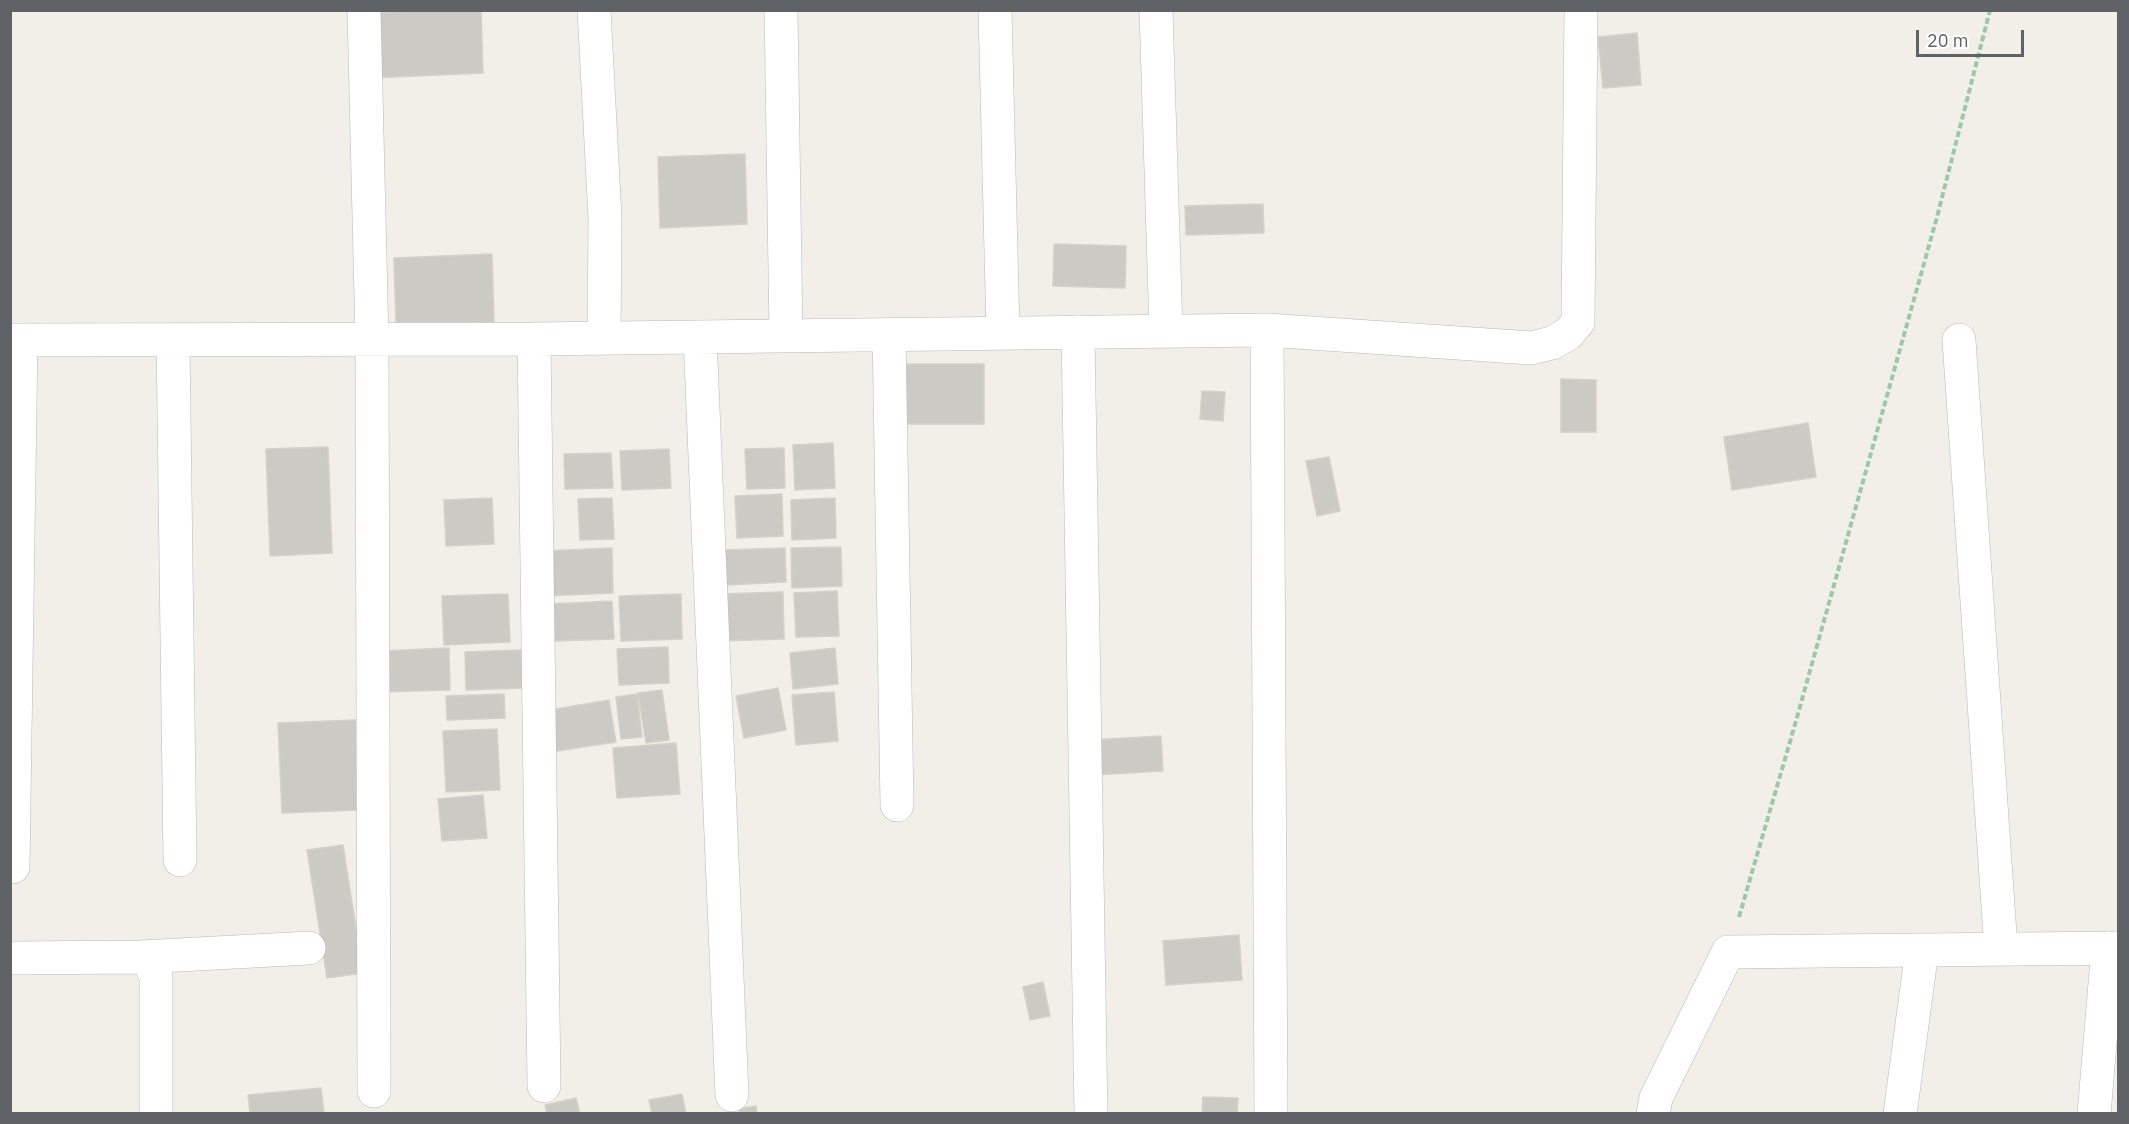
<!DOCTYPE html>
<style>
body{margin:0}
#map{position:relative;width:2129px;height:1124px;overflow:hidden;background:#f1efe8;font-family:"IBM Plex Sans",sans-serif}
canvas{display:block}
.frame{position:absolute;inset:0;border:12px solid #5f6368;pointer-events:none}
.scale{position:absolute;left:1916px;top:30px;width:108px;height:27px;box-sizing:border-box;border:3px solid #5f6368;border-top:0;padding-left:8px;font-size:18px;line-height:21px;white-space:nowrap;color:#5f6368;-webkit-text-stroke:4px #fff;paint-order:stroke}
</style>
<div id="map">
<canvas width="2129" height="1124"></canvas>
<div class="frame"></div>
<div class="scale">20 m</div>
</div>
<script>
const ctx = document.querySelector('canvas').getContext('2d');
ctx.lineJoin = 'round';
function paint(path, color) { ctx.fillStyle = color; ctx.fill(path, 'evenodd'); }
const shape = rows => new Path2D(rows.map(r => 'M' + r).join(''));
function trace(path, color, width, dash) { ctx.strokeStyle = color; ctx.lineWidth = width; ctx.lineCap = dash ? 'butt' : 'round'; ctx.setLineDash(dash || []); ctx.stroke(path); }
const building = shape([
 [433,10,481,10,483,73,370,78,368,13,433,10],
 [1637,33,1641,85,1603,88,1598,37,1637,33],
 [745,154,747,224,660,228,658,157,745,154],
 [1263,204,1264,233,1186,235,1185,206,1263,204],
 [1054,244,1126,246,1125,288,1053,286,1054,244],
 [492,254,494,322,396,325,394,258,492,254],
 [902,364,984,364,984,424,902,424,902,364],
 [1561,379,1596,380,1596,432,1561,432,1561,379],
 [1202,391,1225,392,1223,421,1200,419,1202,391],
 [1808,423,1816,477,1732,490,1724,437,1808,423],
 [833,443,835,488,795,490,793,445,833,443],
 [328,447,332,553,270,556,266,449,328,447],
 [784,448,785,488,747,489,745,449,784,448],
 [669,449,671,488,622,490,620,451,669,449],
 [611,453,613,488,565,489,564,454,611,453],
 [1329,457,1340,511,1317,516,1306,461,1329,457],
 [782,494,783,536,737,538,735,496,782,494],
 [492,498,494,544,446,546,444,500,492,498],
 [612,498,614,539,580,540,578,499,612,498],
 [835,498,836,538,792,540,791,500,835,498],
 [841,547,842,586,792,588,791,548,841,547],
 [612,548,613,593,545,596,543,551,612,548],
 [785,548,786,582,726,585,725,550,785,548],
 [837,591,839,636,796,637,794,593,837,591],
 [783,592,784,639,721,641,720,594,783,592],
 [508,594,510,642,444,645,442,596,508,594],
 [681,594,682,639,621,641,619,596,681,594],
 [612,601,614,639,552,641,551,604,612,601],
 [668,647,669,683,619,685,617,649,668,647],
 [449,648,450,690,381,692,380,651,449,648],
 [835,648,838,684,793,689,790,653,835,648],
 [521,650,522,688,466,690,465,652,521,650],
 [778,688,786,730,744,738,736,696,778,688],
 [662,690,669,740,646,743,638,693,662,690],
 [834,692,838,741,796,745,792,695,834,692],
 [504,694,505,718,447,720,446,696,504,694],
 [637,694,642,737,621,739,616,697,637,694],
 [609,700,616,742,557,751,550,710,609,700],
 [356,720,359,810,282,813,278,723,356,720],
 [497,729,500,790,446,792,443,731,497,729],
 [1161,736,1163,771,1093,775,1090,740,1161,736],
 [676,743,680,794,617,798,613,748,676,743],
 [483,795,487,838,442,841,438,799,483,795],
 [343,845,363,973,327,978,307,850,343,845],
 [1239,935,1242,980,1166,985,1163,941,1239,935],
 [1043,982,1050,1016,1030,1020,1023,987,1043,982],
 [321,1088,324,1114,250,1114,248,1095,321,1088],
 [682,1094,686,1114,652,1114,649,1100,682,1094],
 [1203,1097,1238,1098,1237,1114,1202,1114,1203,1097],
 [576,1098,580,1114,547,1114,545,1105,576,1098],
 [756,1106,757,1114,740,1114,739,1109,756,1106]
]);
paint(building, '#cccac5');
trace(building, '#d6d1c6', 1.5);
const minor = shape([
 [364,10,372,340,374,1091],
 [594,10,605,218,604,338],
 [781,10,786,336],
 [995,10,1003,333],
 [1156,10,1166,331],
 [1267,330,1271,1114],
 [1078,332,1091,1114],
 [889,334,897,805],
 [700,337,732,1095],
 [534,339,544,1086],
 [10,340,534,339,1267,330,1531,348,1552,343,1568,334,1578,322,1581,10],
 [173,340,180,860],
 [1959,340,2001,949],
 [13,867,21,340],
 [141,957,309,948],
 [10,958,141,957,148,960,156,976,156,1114],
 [1653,1114,1656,1098,1728,952,2118,948],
 [1900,1114,1922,950],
 [2094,1114,2108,948]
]);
trace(minor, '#b5b8bc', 34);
trace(shape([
 [1739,917,1794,728,1937,217,1990,10]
]), '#9cc7a9', 4, [6, 3]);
trace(minor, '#fff', 33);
</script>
